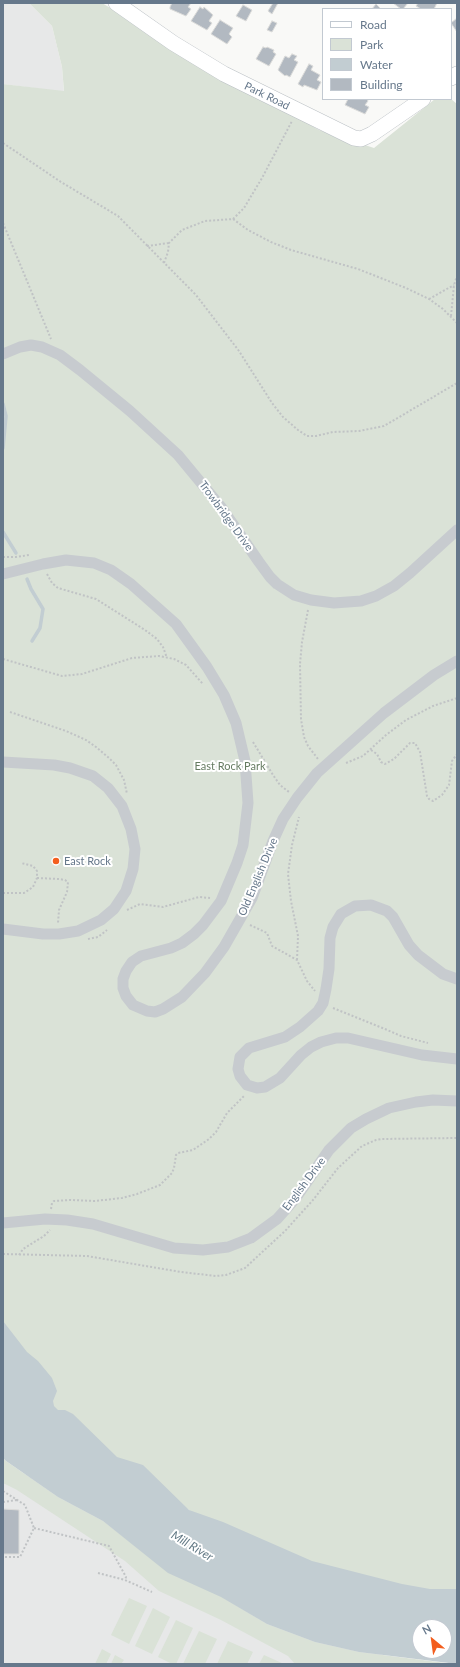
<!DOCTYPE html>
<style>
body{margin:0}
#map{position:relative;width:460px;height:1667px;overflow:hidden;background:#f9f9f7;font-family:Lato,sans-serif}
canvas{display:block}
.frame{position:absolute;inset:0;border:4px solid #66788b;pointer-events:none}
.legend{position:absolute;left:322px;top:8px;width:130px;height:92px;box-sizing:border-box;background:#fff;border:1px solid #c2c9d1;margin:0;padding:5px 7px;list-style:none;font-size:12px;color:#66788b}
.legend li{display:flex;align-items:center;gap:8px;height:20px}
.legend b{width:20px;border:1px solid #c2c9d1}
.north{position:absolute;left:412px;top:1619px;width:40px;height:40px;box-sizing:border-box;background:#fff;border:1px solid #c2c9d1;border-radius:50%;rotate:331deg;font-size:11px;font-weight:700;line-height:16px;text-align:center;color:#66788b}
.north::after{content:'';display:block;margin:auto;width:14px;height:18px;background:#f35e1e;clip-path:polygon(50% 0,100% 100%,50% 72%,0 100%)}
</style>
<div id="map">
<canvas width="460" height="1667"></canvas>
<div class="frame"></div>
<ul class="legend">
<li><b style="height:5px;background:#fff"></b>Road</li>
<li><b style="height:11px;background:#dae2d7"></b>Park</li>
<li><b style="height:11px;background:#c2cdd2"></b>Water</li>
<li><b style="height:11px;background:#b2b9c1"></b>Building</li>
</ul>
<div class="north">N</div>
</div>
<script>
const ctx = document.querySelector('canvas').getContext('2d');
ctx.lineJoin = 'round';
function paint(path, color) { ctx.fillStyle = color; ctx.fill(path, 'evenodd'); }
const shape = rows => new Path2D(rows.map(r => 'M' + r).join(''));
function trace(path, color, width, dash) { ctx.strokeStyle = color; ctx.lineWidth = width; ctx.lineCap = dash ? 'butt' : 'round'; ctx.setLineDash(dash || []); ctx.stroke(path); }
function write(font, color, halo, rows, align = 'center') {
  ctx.font = font + ' Lato,sans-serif'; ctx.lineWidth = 4; ctx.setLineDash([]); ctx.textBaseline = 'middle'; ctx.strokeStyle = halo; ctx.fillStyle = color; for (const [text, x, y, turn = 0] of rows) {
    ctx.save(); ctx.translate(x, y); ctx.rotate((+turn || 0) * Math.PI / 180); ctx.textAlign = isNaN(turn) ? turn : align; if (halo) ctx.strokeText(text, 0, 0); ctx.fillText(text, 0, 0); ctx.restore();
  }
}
paint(shape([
 [3,3,29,3,52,26,62,67,64,92,3,84],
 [3,1463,400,1664,3,1664]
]), '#e7e8e8');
paint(shape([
 [29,3,102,3,230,80,319,130,374,148,435,99,451,99,457,104,457,1597,276,1573,3,1376,3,84,64,91,62,67,52,26],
 [3,1458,6,1461,58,1497,103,1521,130,1542,267,1624,315,1642,359,1652,454,1664,295,1664,288,1656,221,1620,159,1591,125,1561,17,1490,3,1483],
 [129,1598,147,1606,129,1644,111,1635],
 [153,1608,170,1617,152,1654,135,1646],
 [176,1620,193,1628,176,1664,172,1664,158,1657],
 [199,1631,217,1639,205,1664,183,1664],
 [228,1641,253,1652,247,1664,217,1664],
 [102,1649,111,1654,106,1664,95,1664],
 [115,1655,124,1660,121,1664,111,1664],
 [264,1655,284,1664,259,1664]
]), '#dae2d7');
paint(shape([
 [3,1321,27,1352,38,1361,52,1378,57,1391,53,1401,54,1406,58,1410,65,1410,73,1414,117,1457,143,1465,189,1510,223,1522,312,1561,402,1584,430,1589,457,1589,457,1664,359,1652,315,1642,267,1624,221,1597,168,1573,103,1521,58,1497,6,1461,3,1458],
 [420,1627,444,1627,444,1651,420,1651]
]), '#c2cdd2');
trace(shape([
 [3,404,6,416,3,448],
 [3,532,16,553],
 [27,579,31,589,43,609,40,628,32,641]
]), '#c2cdd2', 3.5);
const building = shape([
 [172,3,191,3,188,7,191,9,186,16,170,9,170,7,172,3],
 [273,3,278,3,272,14,268,11,273,3],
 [393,3,408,3,403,9,401,9,393,3],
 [418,3,437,3,434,9,421,9,416,6,418,3],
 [376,4,381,9,372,9,376,4],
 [243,5,252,10,246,21,236,16,243,5],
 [200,7,203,9,204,7,213,15,209,21,212,23,207,30,191,21,200,7],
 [457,18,457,32,451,23,457,18],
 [220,20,233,28,229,34,232,37,227,44,211,34,220,20],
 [272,21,277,23,272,32,267,30,272,21],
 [263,47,266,48,267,47,274,50,273,52,276,54,269,66,256,59,263,47],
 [292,54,297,56,294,60,298,62,290,77,286,75,285,76,278,70,285,56,289,58,292,54],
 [309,64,313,66,311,70,320,75,317,80,321,82,317,90,304,85,303,87,298,84,309,64],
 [348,99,367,99,368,101,365,105,369,107,365,114,345,105,348,99],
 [3,1509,19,1510,19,1554,3,1554,3,1509]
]);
paint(building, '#b2b9c1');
trace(building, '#dbdbd9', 1);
const secondary = shape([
 [116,3,173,43,224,74,354,138,361,139,372,134,423,99],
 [451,78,457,74]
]);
trace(secondary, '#bbc0c5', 16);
trace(shape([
 [3,143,61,182,118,216,196,295,239,351,272,403,283,417,298,430,307,436,316,436,333,432,359,431,384,426,457,383],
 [233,219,244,208,262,178,292,121],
 [3,223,51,339],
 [147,246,169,243],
 [164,263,168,252,169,243,182,230,205,221,233,219,248,230,271,242,291,250,358,269,406,288,429,299,443,309,457,323],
 [429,299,454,285],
 [451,316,454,285,457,276],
 [3,557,16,557,29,555],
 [47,574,52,583,58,588,96,599,145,630,157,639,163,647,167,658],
 [308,610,302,642,300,664,301,719,304,737,308,746,318,759],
 [3,659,62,676,82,674,132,658,159,656,174,659,186,665,203,684],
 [10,712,66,731,86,740,96,747,109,758,116,765,124,780,127,794],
 [253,742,273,775,280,785,289,792],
 [371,750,377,754,381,762,385,764,394,759,410,743,415,743,420,752,427,796,429,799,433,801,442,795,449,785,452,761,457,754],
 [346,763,363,756,386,735,406,720,433,706,457,698],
 [37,878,59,879,65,880,68,882,67,892,59,910,58,923],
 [3,893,24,893,33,887,37,878,37,871,33,866,21,863],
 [127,910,140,904,163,907,199,897,210,898],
 [250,925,267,933,272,946,297,960,307,981,315,991],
 [88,939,98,937,107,930],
 [297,960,298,936,291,901,288,874,292,845,299,817],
 [333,1008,385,1029,401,1036,428,1043],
 [51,1209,52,1203,54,1201,71,1200,95,1201,122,1198,137,1194,160,1185,172,1173,174,1168,176,1155,178,1153,193,1150,209,1139,216,1132,227,1113,244,1096],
 [3,1254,87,1256,181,1272,216,1276,226,1275,245,1268,285,1231,313,1200,338,1168,362,1146,376,1140,382,1139,457,1138],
 [19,1255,23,1249,44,1236,50,1230],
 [3,1491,25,1505,34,1528,20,1557,3,1557],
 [3,1502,17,1500],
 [34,1528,109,1546,126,1577,125,1580],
 [98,1573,125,1580,152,1592]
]), '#c0c3c5', 2, [2, 2]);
trace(shape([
 [3,354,20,347,31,345,42,347,60,355,80,370,130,411,178,455,221,507,259,562,270,577,277,584,294,595,311,600,334,603,361,601,376,596,394,586,410,573,457,530],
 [3,574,43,564,66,560,94,563,111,570,131,584,176,624,207,667,224,695,236,723,245,761,248,803,243,845,237,863,221,901,203,925,194,934,182,943,171,948,141,956,132,962,126,971,123,979,123,988,126,996,133,1005,147,1011,155,1012,163,1009,182,997,205,973,224,947,252,898,273,841,283,819,297,798,317,773,384,713,434,675,457,661],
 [3,762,54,765,70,768,93,776,108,788,122,806,131,829,135,849,133,869,126,891,114,909,101,920,78,931,59,934,43,934,3,929],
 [457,979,443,974,418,955,409,945,393,917,387,911,371,905,355,906,341,914,333,927,330,938,329,969,326,989,323,1003,318,1011,300,1027,285,1037,249,1048,240,1057,238,1069,240,1076,247,1085,257,1088,265,1087,280,1078,301,1055,311,1047,321,1042,336,1038,348,1038,422,1055,457,1059],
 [3,1223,45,1219,67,1220,93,1224,174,1248,203,1250,228,1247,251,1238,277,1219,295,1199,329,1150,351,1128,366,1119,389,1108,416,1102,433,1100,457,1101]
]), '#c7cbcf', 11);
trace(secondary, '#fff', 15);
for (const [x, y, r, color] of [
 [56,861,4,"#f35e1e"]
]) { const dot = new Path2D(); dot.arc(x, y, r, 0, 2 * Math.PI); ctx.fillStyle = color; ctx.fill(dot); trace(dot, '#fff', 1.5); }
write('11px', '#66788b', '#fff', [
 ["Park Road",267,96,26],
 ["Trowbridge Drive",226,516,54],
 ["Old English Drive",258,877,-67],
 ["English Drive",304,1184,-53]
]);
write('11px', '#657b61', '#fff', [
 ["East Rock Park",230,766]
]);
write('11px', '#66788b', '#fff', [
 ["East Rock",64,861]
], 'left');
write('italic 12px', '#627985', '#fff', [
 ["Mill River",192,1546,31]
]);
</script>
